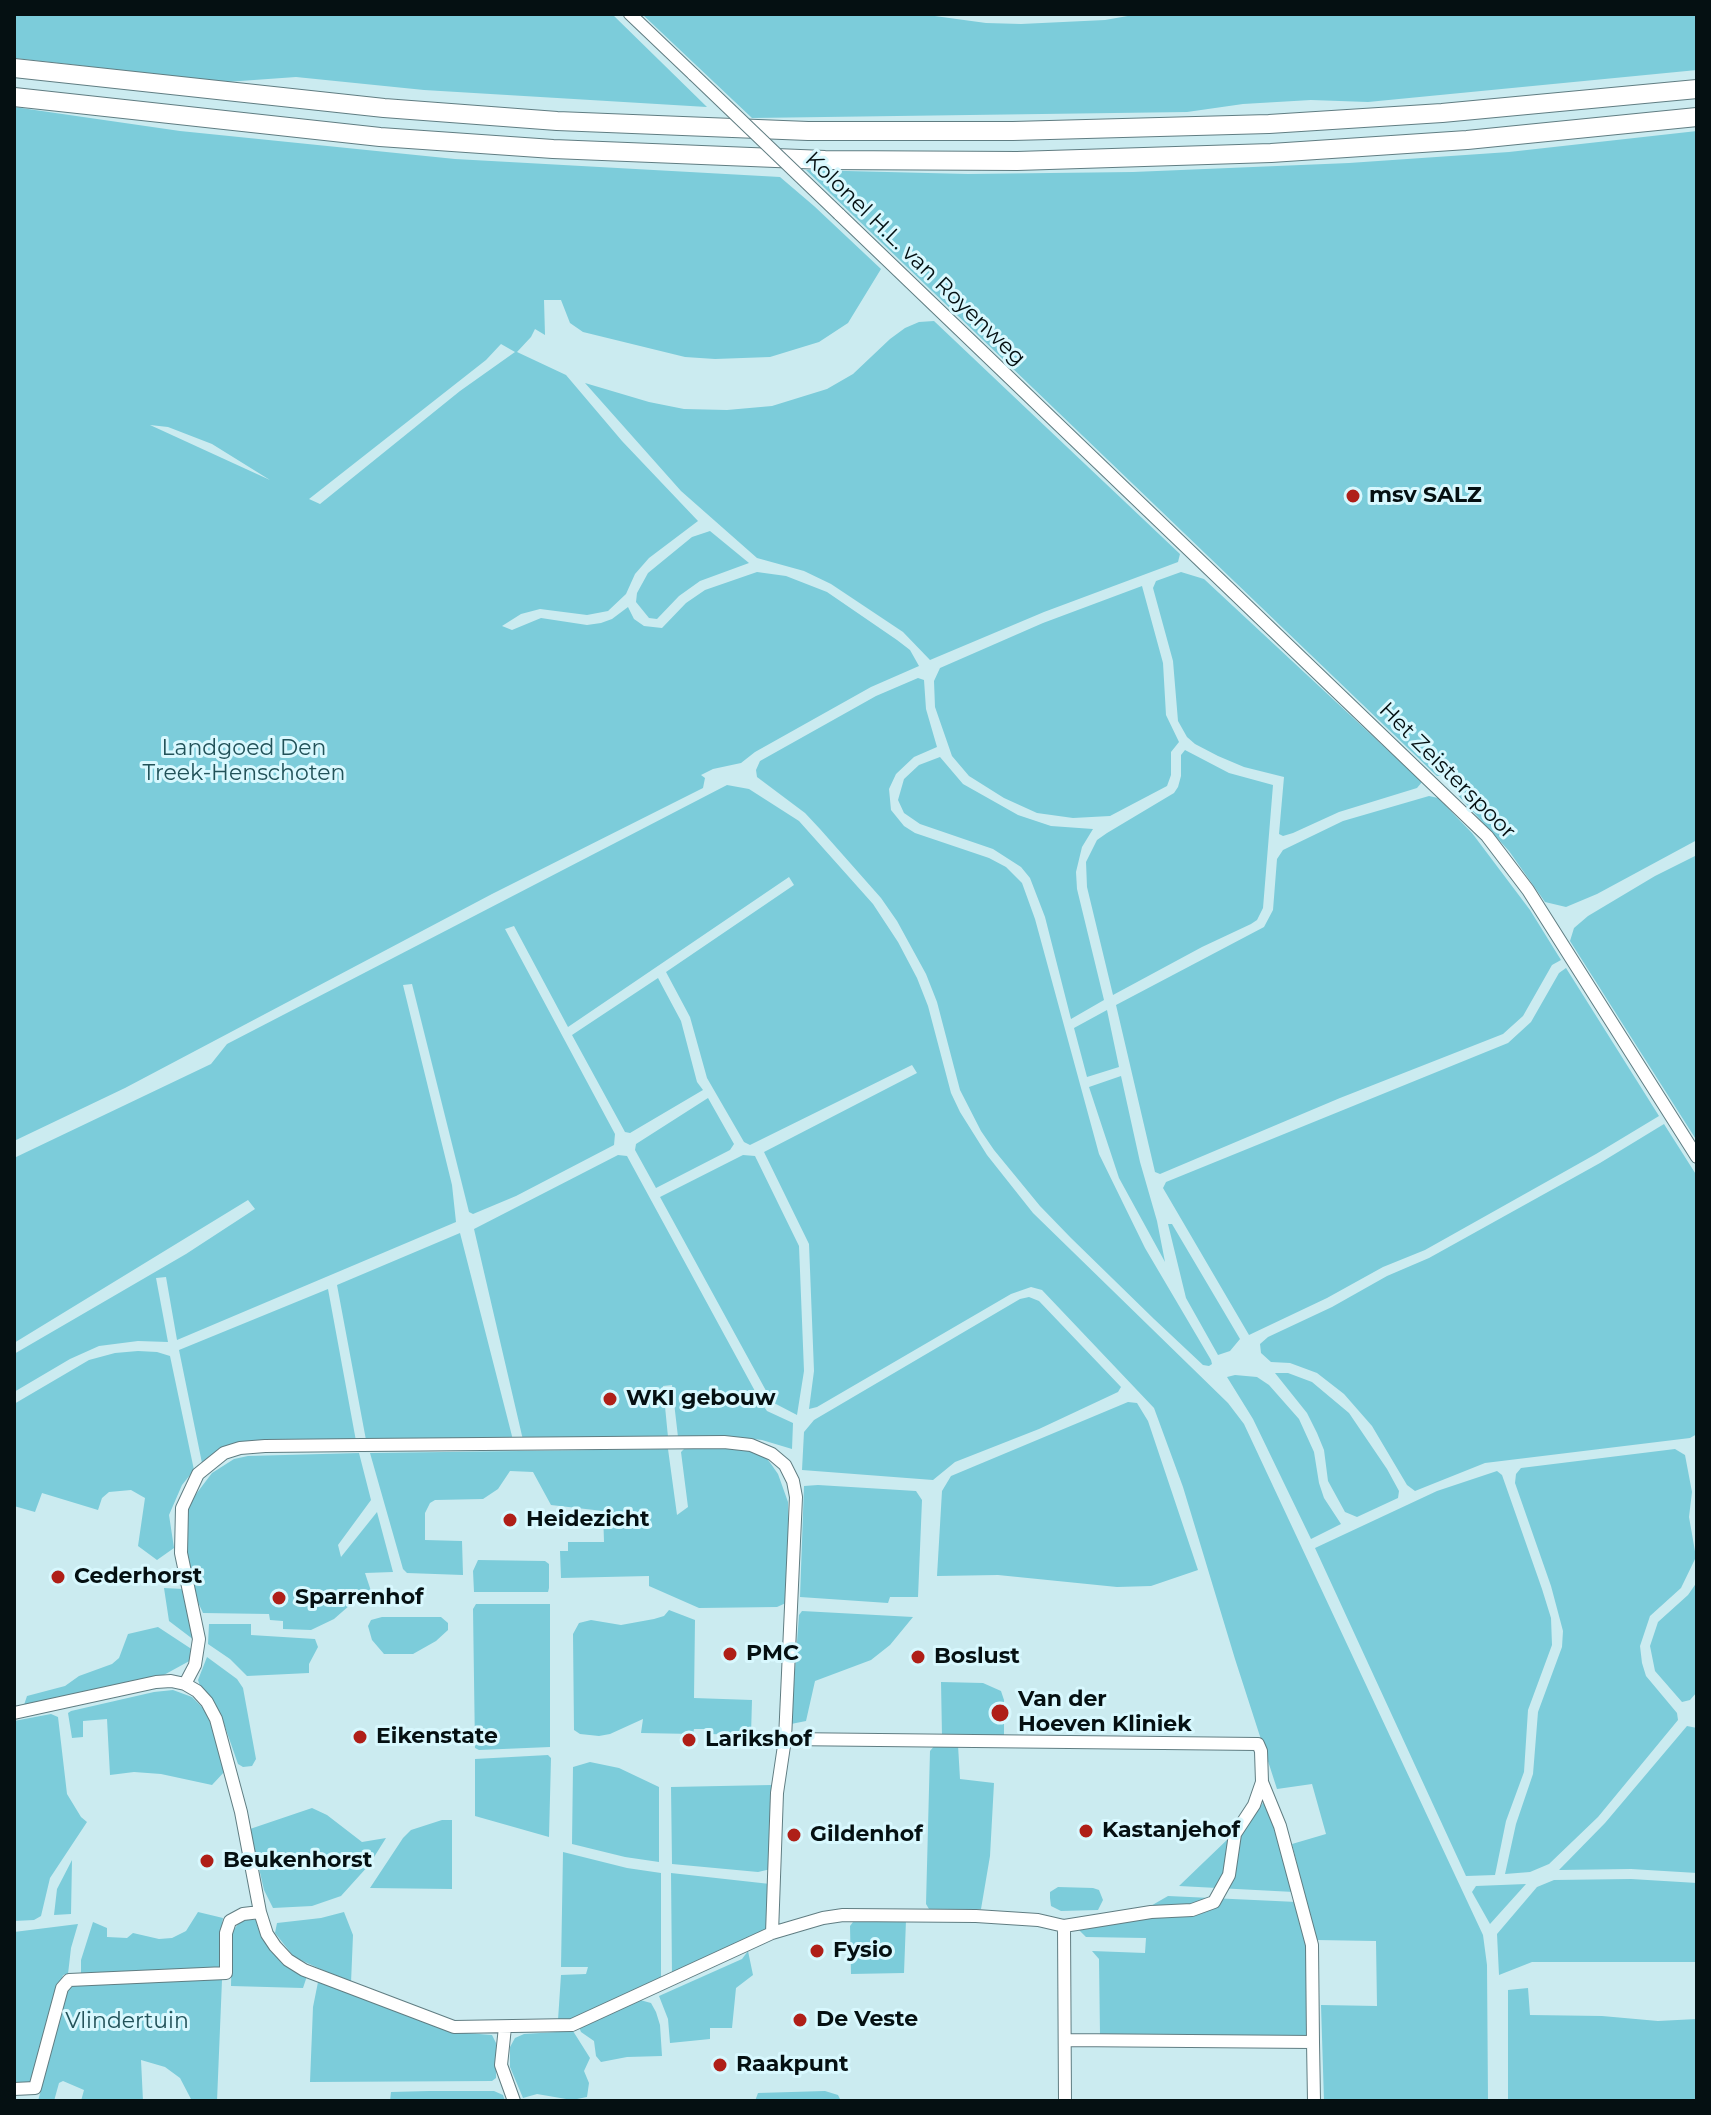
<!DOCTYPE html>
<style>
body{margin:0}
#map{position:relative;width:1711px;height:2115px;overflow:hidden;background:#cbebf0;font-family:Montserrat,sans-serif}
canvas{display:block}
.frame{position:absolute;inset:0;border:16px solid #051012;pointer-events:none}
</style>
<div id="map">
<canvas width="1711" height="2115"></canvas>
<div class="frame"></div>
</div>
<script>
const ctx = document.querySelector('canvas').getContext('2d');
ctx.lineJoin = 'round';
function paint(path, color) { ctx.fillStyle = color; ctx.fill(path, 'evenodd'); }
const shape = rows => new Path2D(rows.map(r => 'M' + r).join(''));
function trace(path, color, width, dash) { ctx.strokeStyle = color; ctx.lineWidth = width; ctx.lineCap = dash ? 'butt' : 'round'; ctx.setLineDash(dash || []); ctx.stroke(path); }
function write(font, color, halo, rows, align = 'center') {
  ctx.font = font + ' Montserrat,sans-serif'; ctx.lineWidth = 6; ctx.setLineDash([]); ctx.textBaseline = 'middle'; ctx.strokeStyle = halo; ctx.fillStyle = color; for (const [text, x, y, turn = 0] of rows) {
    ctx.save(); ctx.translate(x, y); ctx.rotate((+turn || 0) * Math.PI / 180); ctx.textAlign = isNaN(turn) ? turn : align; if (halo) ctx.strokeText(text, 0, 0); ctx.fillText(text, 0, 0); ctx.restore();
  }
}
paint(shape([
 [14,14,612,14,707,107,424,90,296,77,226,82,14,58],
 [642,14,920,14,986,23,1021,24,1105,20,1139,14,1697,14,1697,70,1368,102,1311,100,1243,104,1187,112,752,118],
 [14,107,180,131,455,159,780,177,814,206,881,269,848,323,819,342,770,357,715,359,685,357,583,332,570,323,561,300,544,300,545,335,535,329,531,337,517,352,566,375,622,441,698,521,649,558,635,574,626,594,608,611,587,615,540,609,521,614,502,626,512,630,541,618,587,625,601,623,612,619,628,607,634,619,644,626,662,628,686,603,705,590,757,572,786,576,827,592,897,640,910,650,919,666,871,687,755,752,741,763,713,769,701,775,705,778,703,788,492,894,125,1088,14,1141],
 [501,344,515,352,460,391,320,504,309,499,486,360],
 [150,425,168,427,212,444,270,480],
 [1697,131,1697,840,1597,894,1566,907,1545,902,1509,851,1455,792,1459,773,1437,776,806,170,968,174,1133,172,1349,163,1509,152],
 [934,321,1180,554,1178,562,1044,612,930,660,903,632,831,584,804,571,757,558,681,491,585,383,649,402,684,409,727,410,772,406,827,389,853,374,890,339,905,328,919,322],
 [710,531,749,563,700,581,679,596,657,619,649,618,636,602,637,593,648,573,692,537],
 [1181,572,1204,579,1422,782,1417,788,1339,812,1293,833,1283,836,1279,834,1284,777,1244,767,1218,756,1195,744,1187,737,1178,721,1173,661,1153,588,1156,581],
 [1142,586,1163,663,1166,715,1179,742,1171,752,1171,775,1167,786,1110,816,1073,818,1037,813,1004,798,969,776,952,756,935,707,934,681,940,668,1043,623],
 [918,678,924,680,926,709,937,747,914,757,896,774,889,789,891,810,904,826,915,833,989,858,1006,867,1022,883,1035,919,1099,1154,1145,1248,1211,1360,1212,1364,1209,1366,1203,1365,1154,1319,1071,1238,1040,1206,994,1150,981,1131,960,1090,937,1002,926,974,897,921,881,898,820,829,805,813,757,777,756,770,760,761,876,696],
 [1185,750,1229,773,1273,785,1263,908,1257,920,1251,924,1202,947,1113,995,1087,887,1086,862,1097,840,1107,833,1174,793,1178,787,1181,776,1181,755],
 [940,757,963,784,1018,815,1051,826,1093,829,1082,847,1076,872,1077,889,1104,1000,1071,1019,1045,917,1030,878,1021,867,993,849,920,824,904,813,898,800,904,779,919,765],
 [727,785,749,789,799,821,873,904,898,942,917,978,928,1006,951,1093,960,1112,987,1155,1033,1213,1228,1403,1244,1424,1483,1935,1487,1965,1488,2101,1324,2101,1321,2005,1377,2006,1376,1941,1316,1940,1292,1844,1326,1834,1312,1784,1277,1789,1235,1659,1183,1487,1154,1408,1042,1290,1031,1287,1011,1294,817,1407,809,1409,814,1371,809,1244,764,1152,917,1073,912,1065,750,1145,744,1142,707,1078,690,1017,666,972,794,885,789,877,568,1027,514,926,505,929,615,1134,614,1145,516,1196,473,1214,469,1212,412,984,403,985,452,1185,456,1222,177,1340,166,1277,156,1278,168,1342,138,1341,99,1346,70,1359,14,1392,14,1354,186,1254,255,1209,248,1200,14,1343,14,1158,211,1064,227,1044],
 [1429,796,1438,798,1472,833,1530,910,1561,960,1552,965,1523,1016,1503,1034,1340,1098,1160,1174,1155,1172,1116,1005,1264,927,1273,910,1277,859,1283,850,1343,821],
 [1697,855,1697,1141,1570,941,1574,928,1588,916,1655,876],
 [1566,968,1659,1116,1596,1154,1425,1250,1383,1267,1327,1298,1249,1335,1163,1188,1166,1182,1508,1043,1531,1022,1559,973],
 [658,978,681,1021,697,1082,703,1090,630,1133,625,1132,572,1035],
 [1107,1010,1119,1067,1087,1077,1074,1028],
 [1121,1076,1140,1162,1157,1221,1165,1262,1119,1178,1089,1087],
 [708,1098,734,1144,730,1150,656,1188,635,1150,636,1144],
 [1664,1124,1697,1176,1697,1434,1690,1438,1485,1463,1415,1491,1407,1485,1372,1426,1344,1394,1317,1373,1290,1363,1271,1362,1261,1353,1260,1344,1268,1337,1332,1307,1387,1276,1429,1258,1600,1163],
 [618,1155,627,1156,762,1404,767,1411,793,1423,792,1449,762,1440,738,1437,678,1437,672,1385,663,1386,668,1437,523,1440,474,1229],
 [743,1155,755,1156,799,1246,804,1371,797,1415,774,1403,770,1398,660,1197],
 [1168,1224,1172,1224,1240,1339,1230,1351,1218,1355,1186,1298],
 [460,1233,513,1440,366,1440,337,1285],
 [328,1289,356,1441,281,1442,202,1463,179,1350],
 [1029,1297,1039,1301,1121,1387,1118,1392,1039,1429,955,1462,933,1480,802,1470,804,1432,814,1420,1020,1299],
 [138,1351,157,1352,170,1356,194,1470,182,1485,169,1515,174,1548,157,1560,138,1546,145,1498,131,1490,109,1492,102,1498,98,1510,42,1493,35,1512,14,1506,14,1404,89,1360,115,1353],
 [1275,1373,1288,1373,1312,1382,1349,1413,1387,1469,1399,1491,1398,1498,1357,1517,1345,1512,1328,1481,1324,1450,1317,1433,1307,1413],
 [1235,1375,1257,1377,1269,1385,1299,1419,1314,1452,1319,1483,1324,1498,1341,1524,1311,1539,1253,1419,1227,1377],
 [1128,1402,1137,1403,1148,1421,1198,1570,1151,1586,1117,1587,998,1575,937,1576,942,1491,951,1476],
 [668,1449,677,1515,688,1507,681,1452,684,1449,747,1449,765,1456,771,1464,778,1474,788,1502,788,1602,777,1607,699,1608,649,1586,649,1576,561,1578,560,1551,568,1551,568,1542,604,1542,603,1511,551,1505,533,1472,510,1471,498,1489,483,1499,435,1500,430,1503,425,1513,425,1540,462,1541,463,1575,407,1573,403,1569,370,1453],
 [1675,1449,1685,1455,1692,1492,1689,1517,1696,1557,1681,1588,1650,1616,1640,1646,1642,1663,1646,1676,1677,1713,1678,1720,1598,1817,1549,1864,1530,1872,1505,1874,1516,1824,1533,1774,1538,1712,1562,1647,1563,1631,1551,1586,1515,1483,1516,1474,1521,1468],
 [359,1453,371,1500,338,1545,341,1557,377,1512,393,1572,365,1573,372,1594,358,1598,334,1619,311,1630,283,1629,283,1621,270,1620,269,1614,203,1613,197,1600,184,1540,187,1506,212,1473,234,1459,248,1456],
 [1497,1471,1502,1475,1542,1589,1551,1618,1552,1645,1528,1710,1524,1772,1506,1821,1495,1875,1466,1876,1315,1548,1437,1491],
 [818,1485,916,1491,922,1500,918,1597,890,1597,888,1603,800,1597,804,1486],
 [478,1560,545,1561,549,1564,549,1588,548,1592,474,1592,473,1571],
 [1697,1582,1697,1692,1690,1700,1682,1702,1655,1671,1650,1646,1658,1622,1688,1595],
 [164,1588,183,1589,194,1640,169,1621],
 [476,1604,550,1604,550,1747,479,1750,475,1748,473,1609],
 [669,1610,695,1620,694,1698,752,1700,751,1735,710,1734,709,1729,694,1729,693,1734,641,1733,643,1719,610,1734,599,1736,580,1734,574,1730,573,1634,579,1623,591,1620,621,1625,654,1619,664,1616],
 [802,1611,913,1617,890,1645,871,1660,815,1681,806,1721,791,1724,799,1615],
 [382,1617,441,1617,448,1623,448,1630,436,1641,413,1654,384,1654,372,1640,368,1626,371,1620],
 [209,1624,251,1624,251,1635,315,1639,318,1647,309,1664,309,1673,247,1676,230,1659,208,1644],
 [158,1627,196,1652,193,1659,162,1676,23,1708,27,1696,65,1686,79,1676,112,1664,119,1658,128,1634],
 [207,1657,237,1679,243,1688,256,1759,252,1766,243,1767,238,1764,223,1721,200,1686,198,1680],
 [941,1682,983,1683,1001,1691,1004,1700,1004,1736,942,1736],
 [173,1690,192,1697,206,1711,211,1721,226,1770,212,1785,161,1774,134,1772,110,1775,107,1719,83,1721,83,1737,72,1738,68,1713,71,1711,154,1692],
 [51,1714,58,1717,67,1794,81,1817,87,1822,50,1878,41,1916,34,1920,14,1921,14,1721],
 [1687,1726,1697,1728,1697,1873,1631,1869,1559,1870,1605,1823],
 [935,1745,958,1745,960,1779,994,1783,990,1856,981,1909,929,1909,926,1904,930,1751],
 [548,1755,551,1758,549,1837,475,1816,475,1759],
 [590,1762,619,1768,659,1787,659,1862,625,1857,572,1844,573,1767],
 [771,1785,771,1869,758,1872,672,1864,671,1787],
 [1268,1796,1294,1892,1179,1886,1256,1812],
 [312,1808,327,1815,362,1842,386,1838,369,1865,341,1896,312,1906,273,1908,264,1890,250,1829],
 [442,1820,452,1820,452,1889,370,1888,403,1838,411,1830],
 [563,1852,627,1868,661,1873,661,1981,565,2022,558,2020,561,1975,586,1974,588,1967,561,1967],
 [72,1860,71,1914,54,1915,57,1889],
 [671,1873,770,1884,767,1930,672,1976],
 [1631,1879,1697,1883,1697,1962,1532,1962,1499,1975,1497,1934,1537,1887,1554,1880],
 [1526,1884,1490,1924,1472,1892,1476,1886],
 [1058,1887,1093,1888,1099,1890,1103,1900,1098,1910,1061,1911,1051,1906,1050,1898,1050,1892],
 [1168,1896,1297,1902,1306,1936,1309,2038,1100,2035,1099,1959,1092,1951,1145,1953,1146,1938,1086,1937,1072,1923,1142,1911],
 [198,1912,223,1918,221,1930,222,1969,81,1973,81,1960,93,1922,107,1928,107,1937,127,1938,133,1933,159,1939,172,1938,186,1931],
 [344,1912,353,1935,351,1983,294,1957,275,1933,277,1923,321,1918],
 [242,1919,257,1920,307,1976,303,1988,231,1986,232,1932],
 [906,1920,904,1973,851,1974,850,1926,853,1922],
 [78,1924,71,1948,68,1974,63,1975,32,2082,14,2083,14,1932],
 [748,1951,753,1975,736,1988,732,2028,710,2028,710,2039,670,2043,668,2019,659,1996,742,1959],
 [187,1980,222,1980,217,2101,192,2101,180,2078,165,2067,141,2060,143,2101,81,2101,84,2090,63,2081,59,2083,54,2101,38,2101,69,1986],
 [318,1982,453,2032,492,2035,496,2043,496,2078,492,2081,310,2082,313,2007],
 [1528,1988,1530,2015,1602,2016,1658,2021,1697,2019,1697,2101,1508,2101,1508,1990],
 [640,2000,651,2003,656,2012,660,2025,662,2056,627,2057,601,2062,596,2056,594,2041,581,2032,579,2027],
 [573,2031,590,2058,584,2071,589,2083,587,2097,572,2100,537,2094,523,2098,510,2067,510,2047,515,2038,524,2034],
 [429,2091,494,2091,503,2095,505,2101,390,2101,391,2092],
 [825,2091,838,2095,841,2101,755,2101,758,2093]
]), '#7cccda');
const minor = shape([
 [630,14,694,75],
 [839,214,1487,836,1528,890,1697,1157],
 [185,1684,195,1665,199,1639,181,1553,182,1508,198,1474,224,1453,240,1448,265,1446,362,1445,724,1442,751,1445,772,1454,785,1465,793,1481,796,1497,785,1739,777,1793,772,1933],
 [14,1713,156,1682,171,1681,185,1684,197,1691,207,1702,216,1719,241,1812,260,1912,267,1934,275,1946,288,1960,304,1970,454,2027,572,2025,772,1933,823,1918,843,1915,976,1916,1038,1920,1064,1926,1065,2101],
 [785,1739,1258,1744,1261,1751,1262,1782,1280,1826,1312,1945,1313,2042],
 [1064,1926,1151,1912,1192,1910,1214,1902,1229,1875,1235,1834,1254,1805,1262,1782],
 [505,2027,501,2065,514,2101],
 [1066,2040,1313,2042,1314,2101],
 [14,2089,35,2088,62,1988,69,1980,226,1973,226,1933,230,1921,243,1914,260,1912]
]);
const highway = shape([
 [14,68,384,108,557,121,808,131,1013,131,1269,124,1442,113,1697,89],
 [14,97,380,137,553,149,825,160,1017,161,1271,153,1467,140,1697,117]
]);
trace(minor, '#607d82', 14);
trace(highway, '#607d82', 20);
trace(minor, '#fff', 12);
trace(highway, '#fff', 18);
const minorBridge = shape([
 [694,75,839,214]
]);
trace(minorBridge, '#607d82', 14, []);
trace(minorBridge, '#fff', 12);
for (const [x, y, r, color] of [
 [1353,496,8,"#af1f18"],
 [610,1399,8,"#af1f18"],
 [510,1520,8,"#af1f18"],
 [58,1577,8,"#af1f18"],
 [279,1598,8,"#af1f18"],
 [730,1654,8,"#af1f18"],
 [918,1657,8,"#af1f18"],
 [1000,1713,10,"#af1f18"],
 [360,1737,8,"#af1f18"],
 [689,1740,8,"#af1f18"],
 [1086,1831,8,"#af1f18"],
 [794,1835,8,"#af1f18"],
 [207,1861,8,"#af1f18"],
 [817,1951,8,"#af1f18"],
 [800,2020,8,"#af1f18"],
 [720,2065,8,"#af1f18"]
]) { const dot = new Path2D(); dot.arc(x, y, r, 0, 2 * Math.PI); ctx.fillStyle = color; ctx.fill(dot); trace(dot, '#d8f8fe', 3); }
write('22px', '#051012', '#d8f8fe', [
 ["Kolonel H.L. van Royenweg",915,259,44],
 ["Het Zeisterspoor",1447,771,45]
]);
write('bold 22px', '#051012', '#d8f8fe', [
 ["msv SALZ",1369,496],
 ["WKI gebouw",626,1399],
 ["Heidezicht",526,1520],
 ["Cederhorst",74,1577],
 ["Sparrenhof",295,1598],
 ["PMC",746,1654],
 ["Boslust",934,1657],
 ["Van der",1018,1700],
 ["Hoeven Kliniek",1018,1725],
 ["Eikenstate",376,1737],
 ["Larikshof",705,1740],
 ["Kastanjehof",1102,1831],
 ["Gildenhof",810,1835],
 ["Beukenhorst",223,1861],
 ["Fysio",833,1951],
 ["De Veste",816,2020],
 ["Raakpunt",736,2065]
], 'left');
write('22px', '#225259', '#d8f8fe', [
 ["Landgoed Den",244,749],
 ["Treek-Henschoten",244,774],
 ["Vlindertuin",127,2022]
]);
</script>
